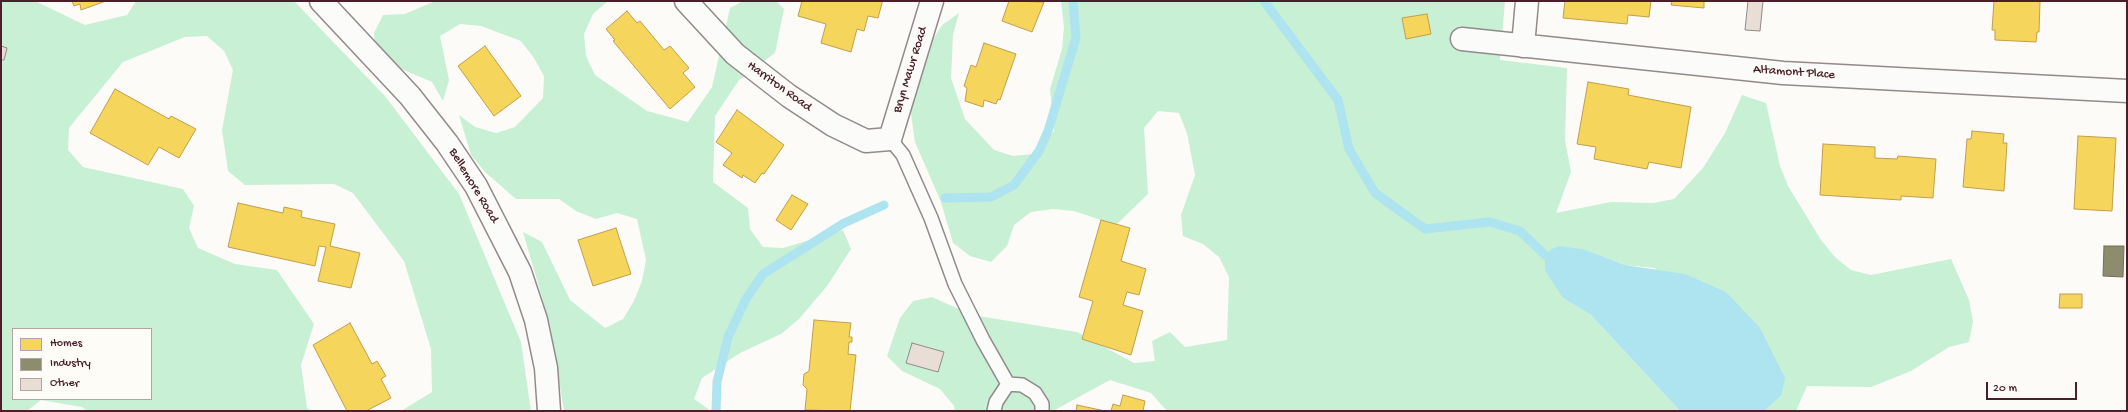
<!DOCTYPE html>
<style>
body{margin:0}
#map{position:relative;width:2128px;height:412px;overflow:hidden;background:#fcfbf8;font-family:"Gochi Hand",sans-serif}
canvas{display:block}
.frame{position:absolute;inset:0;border:2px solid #4a1f2b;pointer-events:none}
.legend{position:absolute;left:12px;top:328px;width:140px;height:72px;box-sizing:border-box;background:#fdfcf7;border:1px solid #b5a4a5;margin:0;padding:5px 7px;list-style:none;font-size:12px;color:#4a1f2b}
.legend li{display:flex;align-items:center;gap:8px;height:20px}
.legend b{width:20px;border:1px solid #b5a4a5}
.scale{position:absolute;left:1986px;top:382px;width:91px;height:18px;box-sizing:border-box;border:2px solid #4a1f2b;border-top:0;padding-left:5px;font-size:12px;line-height:14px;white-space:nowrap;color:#4a1f2b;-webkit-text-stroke:3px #fdfcf7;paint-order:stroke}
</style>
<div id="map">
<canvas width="2128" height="412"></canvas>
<div class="frame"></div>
<ul class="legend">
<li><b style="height:11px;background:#f6d55c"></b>Homes</li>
<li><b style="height:11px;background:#8c8c6e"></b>Industry</li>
<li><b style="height:11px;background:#e8ded6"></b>Other</li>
</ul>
<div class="scale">20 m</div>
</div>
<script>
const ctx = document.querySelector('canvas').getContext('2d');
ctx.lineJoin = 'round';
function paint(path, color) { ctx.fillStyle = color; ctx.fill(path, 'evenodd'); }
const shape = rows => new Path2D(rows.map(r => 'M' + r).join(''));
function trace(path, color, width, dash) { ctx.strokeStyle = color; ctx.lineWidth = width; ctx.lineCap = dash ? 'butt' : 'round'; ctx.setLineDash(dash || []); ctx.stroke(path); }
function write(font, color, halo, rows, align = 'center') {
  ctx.font = font + ' "Gochi Hand",sans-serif'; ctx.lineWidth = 4; ctx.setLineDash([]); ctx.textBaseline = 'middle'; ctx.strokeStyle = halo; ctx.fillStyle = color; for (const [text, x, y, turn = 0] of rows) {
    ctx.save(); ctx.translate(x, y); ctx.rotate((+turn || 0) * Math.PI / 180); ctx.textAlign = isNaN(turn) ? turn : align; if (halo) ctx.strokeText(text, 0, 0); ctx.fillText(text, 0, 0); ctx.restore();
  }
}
paint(shape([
 [1,1,35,1,85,25,127,15,136,1,294,1,385,96,459,194,521,342,531,411,401,411,432,392,431,349,404,261,353,193,334,184,245,185,228,171,222,130,233,70,224,51,207,36,185,37,123,62,69,128,68,150,83,167,183,189,194,206,189,228,198,248,235,264,277,270,314,324,301,365,307,408,311,411,87,411,82,407,41,400,27,411,1,411],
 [13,329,151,329,151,399,13,399],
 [435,1,608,1,593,14,584,34,586,56,595,75,647,111,688,122,712,87,730,8,743,1,776,1,784,9,775,53,739,80,715,116,713,182,748,208,750,229,763,247,783,248,843,230,851,249,827,286,799,319,781,334,740,353,702,378,694,399,711,411,564,411,550,325,523,232,542,242,570,300,605,328,623,319,634,301,642,281,646,260,637,219,617,213,596,219,576,211,559,199,516,199,485,172,471,155,459,115,475,127,496,133,515,127,543,98,544,76,534,58,521,41,481,26,460,24,440,36,449,80,443,101,432,82,392,65,375,54,374,33,383,15,405,14],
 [1061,1,1505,1,1500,60,1567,68,1565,140,1571,172,1556,213,1611,202,1653,203,1674,199,1703,168,1725,133,1742,95,1766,103,1780,166,1788,186,1821,240,1835,257,1851,270,1871,275,1951,259,1969,300,1973,321,1969,342,1949,347,1911,371,1871,387,1807,386,1796,411,1764,411,1781,396,1655,268,1625,265,1586,250,1563,298,1591,315,1680,411,1167,411,1151,393,1110,380,1053,411,955,411,954,406,940,389,902,371,887,356,900,318,913,301,932,297,972,315,1077,332,1134,363,1155,361,1152,341,1170,332,1185,347,1227,340,1229,277,1219,257,1203,244,1183,236,1181,215,1195,175,1187,133,1179,113,1158,111,1144,128,1148,194,1116,225,1074,211,1053,209,1031,212,1014,225,1007,246,991,262,970,256,953,243,941,202,915,142,909,100,920,60,942,25,959,13,953,35,951,78,965,119,994,150,1013,156,1034,154,1054,131,1050,89,1062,49,1064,27]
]), '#c8f0d4');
paint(shape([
 [1560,246,1586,250,1625,265,1685,274,1726,292,1760,328,1785,378,1781,396,1764,411,1680,411,1591,315,1563,298,1545,270,1545,255,1552,249]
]), '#aee3f0');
const homes = shape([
 [72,1,106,1,81,10,80,4,74,6,72,1],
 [802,1,882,1,882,3,878,18,868,16,864,31,857,29,851,52,821,43,826,24,798,16,802,1],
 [1009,1,1044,2,1032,32,1002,21,1009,1],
 [1565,1,1651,1,1649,17,1628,15,1627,24,1563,18,1565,1],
 [1672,1,1704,1,1704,8,1671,5,1672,1],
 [1994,1,2040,1,2039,32,2037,32,2036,42,1995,40,1995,30,1992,30,1994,1],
 [627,11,637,23,640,21,664,50,670,46,689,68,683,73,695,87,670,109,613,41,615,40,606,29,627,11],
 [1427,14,1431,34,1406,39,1402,18,1427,14],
 [984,43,1016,54,1000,100,998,99,996,104,984,100,983,107,965,101,967,88,964,86,971,65,976,67,984,43],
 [485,46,521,96,494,116,458,66,485,46],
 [1588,82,1629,89,1628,95,1691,107,1681,168,1649,162,1647,169,1594,159,1596,147,1577,144,1588,82],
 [115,89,169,119,171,116,196,129,179,158,159,147,148,165,90,133,115,89],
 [737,110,784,145,764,174,762,173,755,183,743,175,742,178,723,165,732,153,716,142,737,110],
 [1972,131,2004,134,2003,143,2007,143,2004,191,1963,187,1967,139,1971,139,1972,131],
 [2078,136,2116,138,2112,211,2074,209,2078,136],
 [1823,144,1875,147,1875,158,1897,159,1898,156,1936,159,1933,198,1901,196,1901,200,1820,195,1823,144],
 [792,195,808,204,791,230,776,220,792,195],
 [238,203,283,213,284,207,302,211,301,217,335,224,330,246,360,253,351,288,318,281,326,247,319,246,315,266,228,247,238,203],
 [1101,220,1130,228,1121,261,1146,269,1139,295,1127,292,1123,305,1143,311,1131,355,1082,339,1093,301,1079,297,1101,220],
 [616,228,631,274,593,286,578,240,616,228],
 [2060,294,2082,294,2082,308,2059,308,2060,294],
 [814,320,851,323,849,337,852,337,852,342,849,342,848,354,856,355,850,411,805,410,807,389,803,385,804,374,809,371,814,320],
 [350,323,372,364,377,361,386,376,381,379,391,398,366,411,347,411,313,345,350,323],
 [1123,395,1145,401,1143,411,1111,411,1113,404,1120,406,1123,395],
 [1077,405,1105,411,1076,411,1077,405]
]);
paint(homes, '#f6d55c');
trace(homes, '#c29e4d', 1);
const industry = shape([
 [2104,246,2124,246,2123,277,2103,276,2104,246]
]);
paint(industry, '#8c8c6e');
trace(industry, '#786b5a', 1);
trace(shape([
 [1264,1,1338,100,1349,149,1375,193,1425,229,1490,222,1520,231,1545,255],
 [945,198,991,197,1014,185,1039,151,1048,131,1076,38,1073,1],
 [716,411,717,382,728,337,746,299,763,274,844,223,884,205]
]), '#aee3f0', 9);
const building = shape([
 [1748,1,1763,1,1760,31,1745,30,1748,1],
 [1,46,7,48,4,60,1,60,1,46],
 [912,343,944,352,938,372,906,363,912,343]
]);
paint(building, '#e8ded6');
trace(building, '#928a8b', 1);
const lane = shape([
 [890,139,903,155,931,218,955,284,983,340,1008,384],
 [994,411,996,402,1008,384,1022,385,1035,393,1042,404,1042,411]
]);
const street = shape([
 [321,1,410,96,447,143,476,186,520,272,536,320,546,368,549,411],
 [686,1,735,54,789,96,833,125,866,141,890,139,932,1],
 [1462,39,1783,73,2127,91],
 [1523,46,1527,1]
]);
trace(lane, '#928a8b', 16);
trace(street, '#928a8b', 25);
trace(lane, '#fbfbf9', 13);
trace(street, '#fbfbf9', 22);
write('13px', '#4a1f2b', '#fdfcf7', [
 ["Bryn Mawr Road",911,70,-73],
 ["Altamont Place",1794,73,4],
 ["Harriton Road",779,87,36],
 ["Bellemore Road",473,186,59]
]);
</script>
